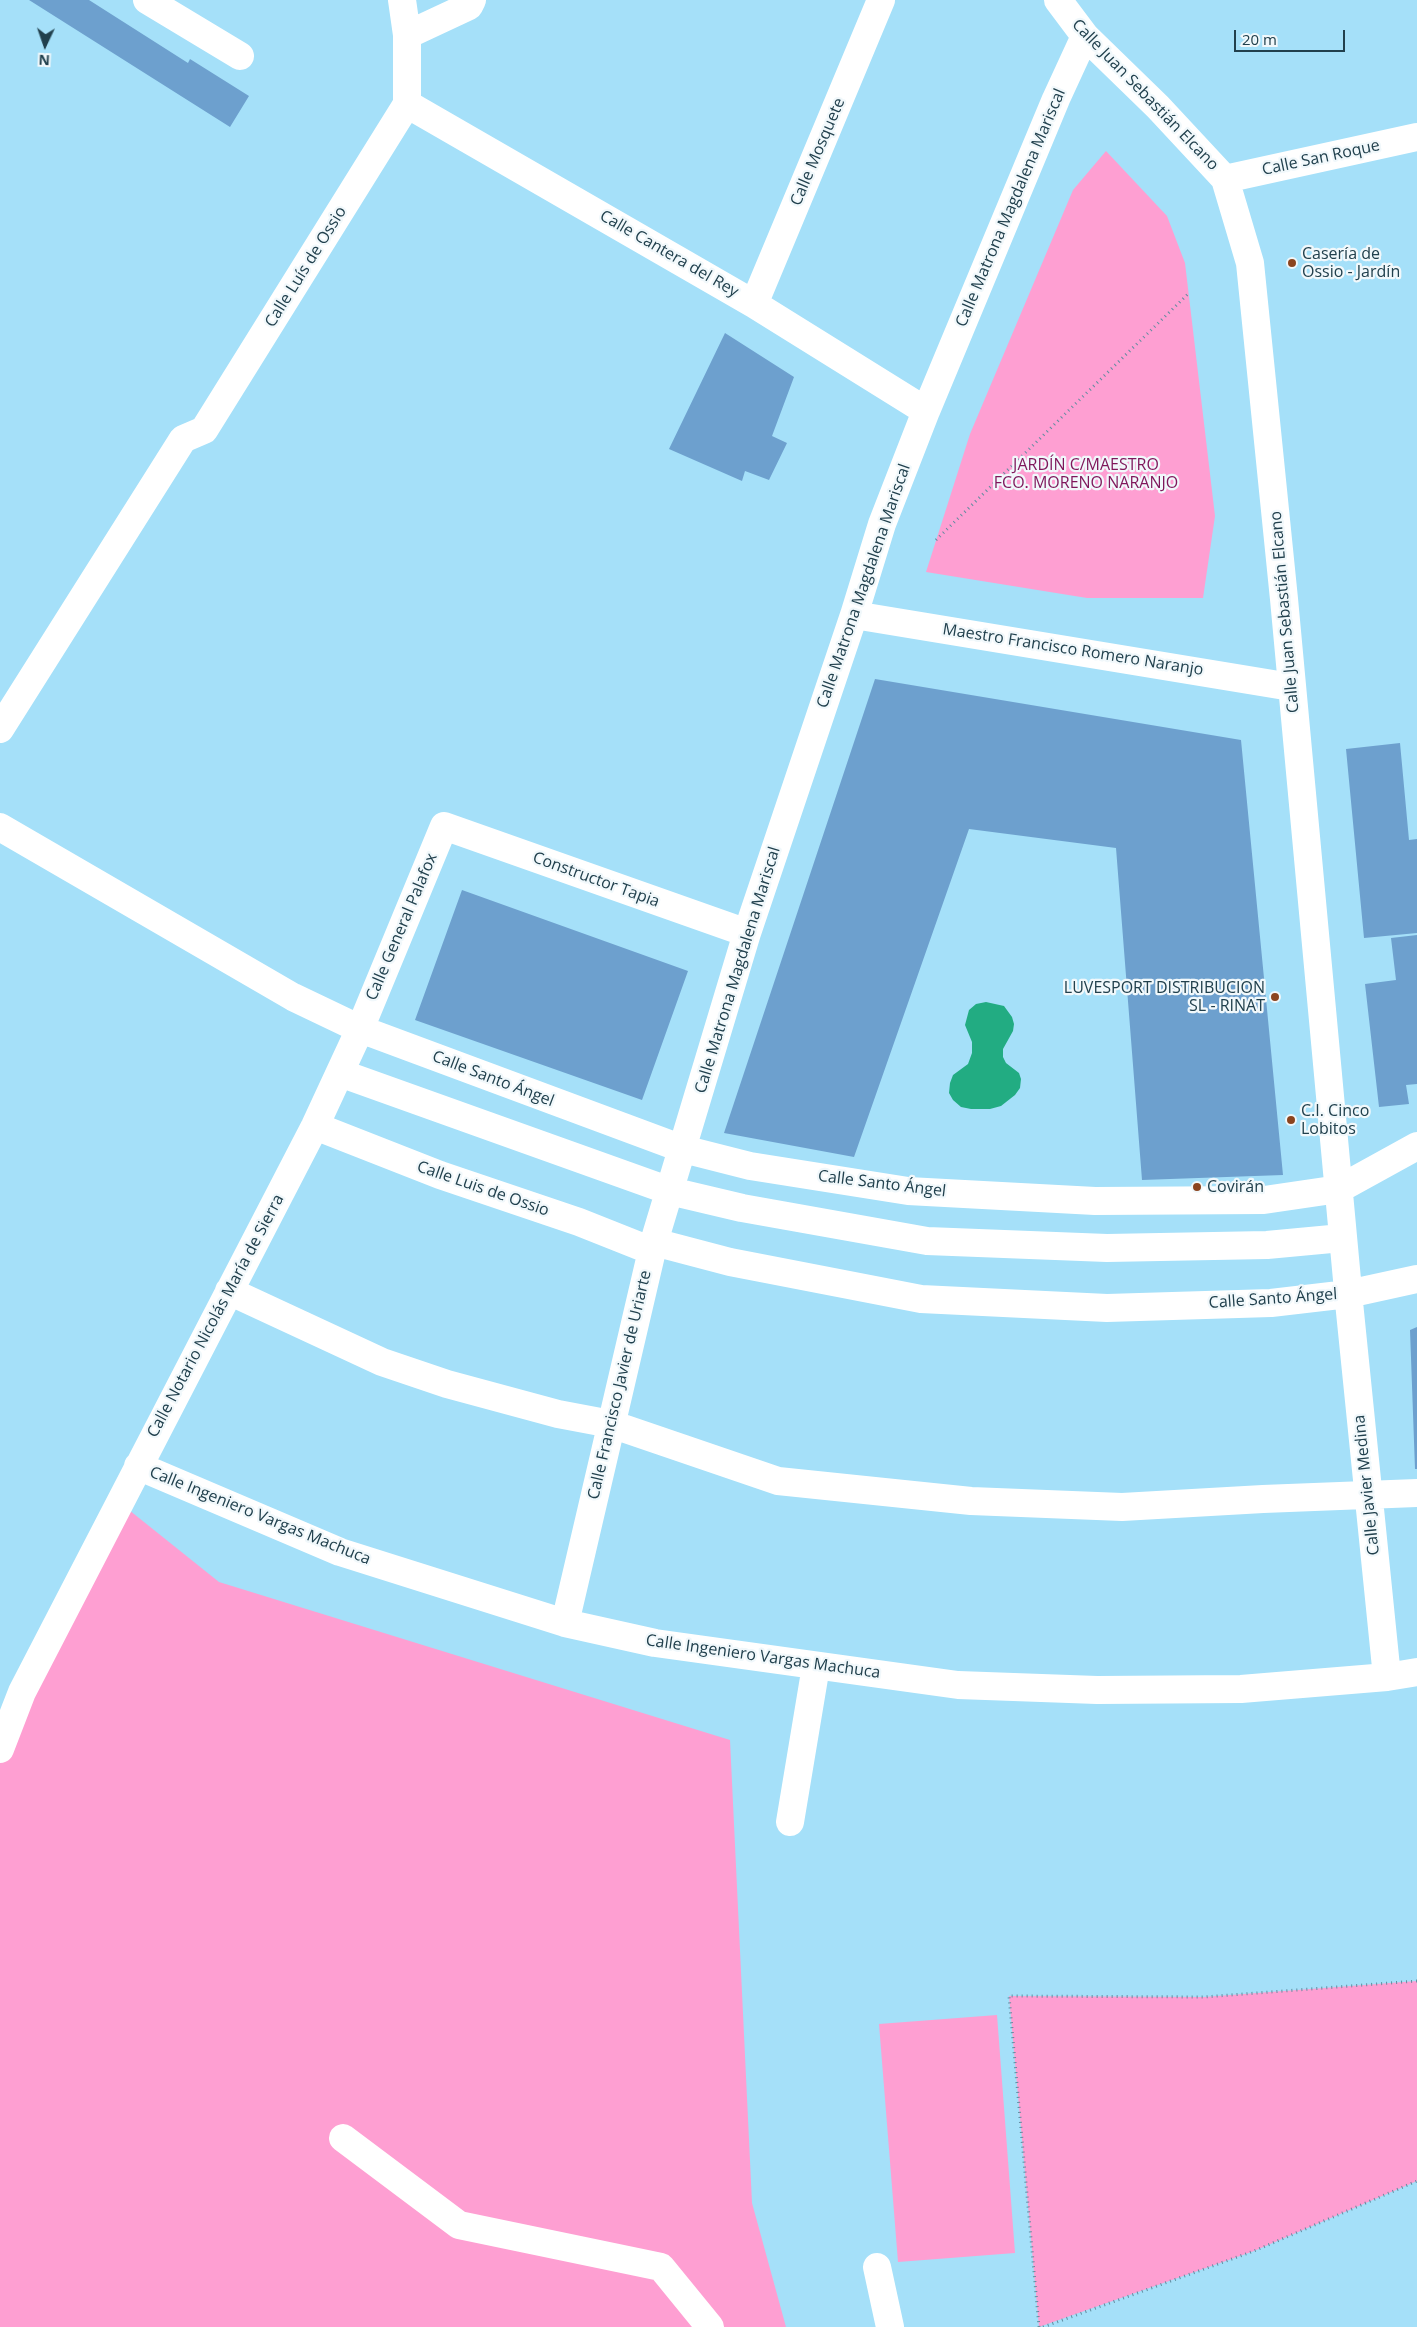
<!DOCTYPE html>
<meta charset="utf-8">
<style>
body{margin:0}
#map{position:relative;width:1417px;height:2327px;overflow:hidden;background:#a5e0f9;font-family:"Open Sans",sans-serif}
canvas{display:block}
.north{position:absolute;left:20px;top:20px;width:50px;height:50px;-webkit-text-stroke:4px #f1f8fb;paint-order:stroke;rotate:183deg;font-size:14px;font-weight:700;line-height:20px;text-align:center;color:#21404d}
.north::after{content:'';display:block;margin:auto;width:18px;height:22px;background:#21404d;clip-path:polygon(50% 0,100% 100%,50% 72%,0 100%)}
.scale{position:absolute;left:1234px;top:30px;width:111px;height:22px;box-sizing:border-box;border:2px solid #21404d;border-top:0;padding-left:6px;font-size:15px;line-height:18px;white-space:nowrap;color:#21404d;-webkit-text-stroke:4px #f1f8fb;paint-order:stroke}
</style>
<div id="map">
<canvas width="1417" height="2327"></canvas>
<div class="north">N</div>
<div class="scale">20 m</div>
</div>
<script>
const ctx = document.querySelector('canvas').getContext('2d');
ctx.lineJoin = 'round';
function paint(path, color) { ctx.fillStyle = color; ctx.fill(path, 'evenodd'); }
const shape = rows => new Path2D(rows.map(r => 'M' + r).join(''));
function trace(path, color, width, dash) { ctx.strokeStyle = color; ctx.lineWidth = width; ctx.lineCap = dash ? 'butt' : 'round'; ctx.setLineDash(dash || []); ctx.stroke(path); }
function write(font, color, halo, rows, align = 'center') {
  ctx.font = font + ' "Open Sans",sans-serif'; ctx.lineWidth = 4.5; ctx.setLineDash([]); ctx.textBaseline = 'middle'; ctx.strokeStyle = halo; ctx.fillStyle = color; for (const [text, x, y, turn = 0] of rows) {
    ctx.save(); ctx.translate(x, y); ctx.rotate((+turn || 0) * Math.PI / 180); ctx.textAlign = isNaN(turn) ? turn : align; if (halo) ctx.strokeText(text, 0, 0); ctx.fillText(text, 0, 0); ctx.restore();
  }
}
paint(shape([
 [1106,151,1167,216,1185,263,1215,516,1203,598,1087,598,926,572,970,434,1073,190],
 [119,1502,219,1582,730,1740,752,2203,786,2327,0,2327,0,1723],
 [1417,1981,1417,2181,1254,2251,1039,2327,1009,1996,1204,1997],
 [997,2015,1015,2253,898,2262,879,2024]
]), '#fe9fd2');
paint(shape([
 [986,1002,1004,1006,1012,1017,1014,1024,1013,1031,1003,1049,1003,1057,1006,1063,1019,1073,1021,1079,1020,1088,1015,1095,1001,1106,990,1109,971,1109,961,1107,953,1100,949,1093,950,1083,953,1075,968,1064,972,1053,972,1042,965,1025,969,1010,976,1004]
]), '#22ac82');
paint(shape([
 [29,0,89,0,188,63,190,59,249,96,230,127],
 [725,333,794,377,772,436,787,443,769,480,745,471,742,481,669,449],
 [875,679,1241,740,1283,1175,1142,1180,1116,848,969,829,854,1157,724,1133],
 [1400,743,1409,840,1417,839,1417,933,1364,938,1346,749],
 [462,890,688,971,642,1100,415,1020],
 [1417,935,1417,1084,1406,1085,1409,1104,1379,1107,1365,984,1396,980,1391,938],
 [1417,1327,1417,1469,1415,1469,1410,1330]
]), '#6da0ce');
trace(shape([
 [936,540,1189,293],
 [1039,2327,1009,1996,1204,1997,1417,1981],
 [1043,2327,1254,2251,1417,2181]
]), '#608c9f', 3, [1, 4]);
trace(shape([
 [147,0,240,56],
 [402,0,407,35,407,104],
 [1058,0,1085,36,1158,107,1225,179,1250,263,1284,599,1350,1312,1387,1677],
 [407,35,469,6,472,0],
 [407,104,754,304,926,411],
 [1225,179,1417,137],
 [754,304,881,0],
 [854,615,1291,687],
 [0,729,183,439,204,430,407,104],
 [0,827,293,997,360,1029,683,1149,750,1166,908,1191,1095,1201,1264,1200,1339,1189,1417,1146],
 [340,1073,670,1191,742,1208,927,1241,1107,1248,1267,1245,1342,1238],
 [315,1126,440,1175,579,1222,652,1251],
 [654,1242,730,1262,921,1299,1107,1308,1271,1303,1348,1294,1417,1279],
 [229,1291,382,1362,447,1384,558,1414,611,1424,778,1481,971,1501,1122,1507,1263,1499,1417,1493],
 [138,1466,340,1552,565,1623,655,1643,958,1685,1097,1690,1241,1689,1387,1677,1417,1672],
 [565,1623,654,1242,747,933,854,615,882,524,926,411,1056,99,1085,36],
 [0,1749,22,1692,315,1126,360,1029,444,826,747,933],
 [790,1822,816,1666],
 [343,2138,459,2225,661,2267,710,2327],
 [877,2267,890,2327]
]), '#fff', 28);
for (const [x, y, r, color] of [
 [1292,263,5,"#8b441f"],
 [1275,997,5,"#8b441f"],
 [1291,1120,5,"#8b441f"],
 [1197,1187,5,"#8b441f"]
]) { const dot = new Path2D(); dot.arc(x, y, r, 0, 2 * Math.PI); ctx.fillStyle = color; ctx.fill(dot); trace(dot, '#f1f8fb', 2); }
write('16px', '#21404d', '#f1f8fb', [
 ["Calle Juan Sebastián Elcano",1145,95,46],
 ["Calle Mosquete",818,152,-67],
 ["Calle San Roque",1321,158,-12],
 ["Calle Matrona Magdalena Mariscal",1011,208,-67],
 ["Calle Cantera del Rey",669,254,30],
 ["Calle Luís de Ossio",306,267,-58],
 ["Calle Matrona Magdalena Mariscal",864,586,-71],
 ["Calle Juan Sebastián Elcano",1285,612,-95],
 ["Maestro Francisco Romero Naranjo",1073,650,9],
 ["Constructor Tapia",596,880,20],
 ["Calle General Palafox",402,927,-67],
 ["Calle Matrona Magdalena Mariscal",738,970,-73],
 ["Calle Santo Ángel",493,1079,21],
 ["Calle Santo Ángel",882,1184,7],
 ["Calle Luis de Ossio",483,1189,19],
 ["Calle Santo Ángel",1273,1299,-4],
 ["Calle Notario Nicolás María de Sierra",216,1316,-62],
 ["Calle Francisco Javier de Uriarte",620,1385,-77],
 ["Calle Javier Medina",1367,1485,-96],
 ["Calle Ingeniero Vargas Machuca",260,1516,22],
 ["Calle Ingeniero Vargas Machuca",763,1657,8]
]);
write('16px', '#21404d', '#f1f8fb', [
 ["Casería de",1302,254],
 ["Ossio - Jardín",1302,272],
 ["LUVESPORT DISTRIBUCION",1265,988,"right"],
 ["SL - RINAT",1265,1006,"right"],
 ["C.I. Cinco",1301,1111],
 ["Lobitos",1301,1129],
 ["Covirán",1207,1187]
], 'left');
write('16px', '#7f175b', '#f1f8fb', [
 ["JARDÍN C/MAESTRO",1086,465],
 ["FCO. MORENO NARANJO",1086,483]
]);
</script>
